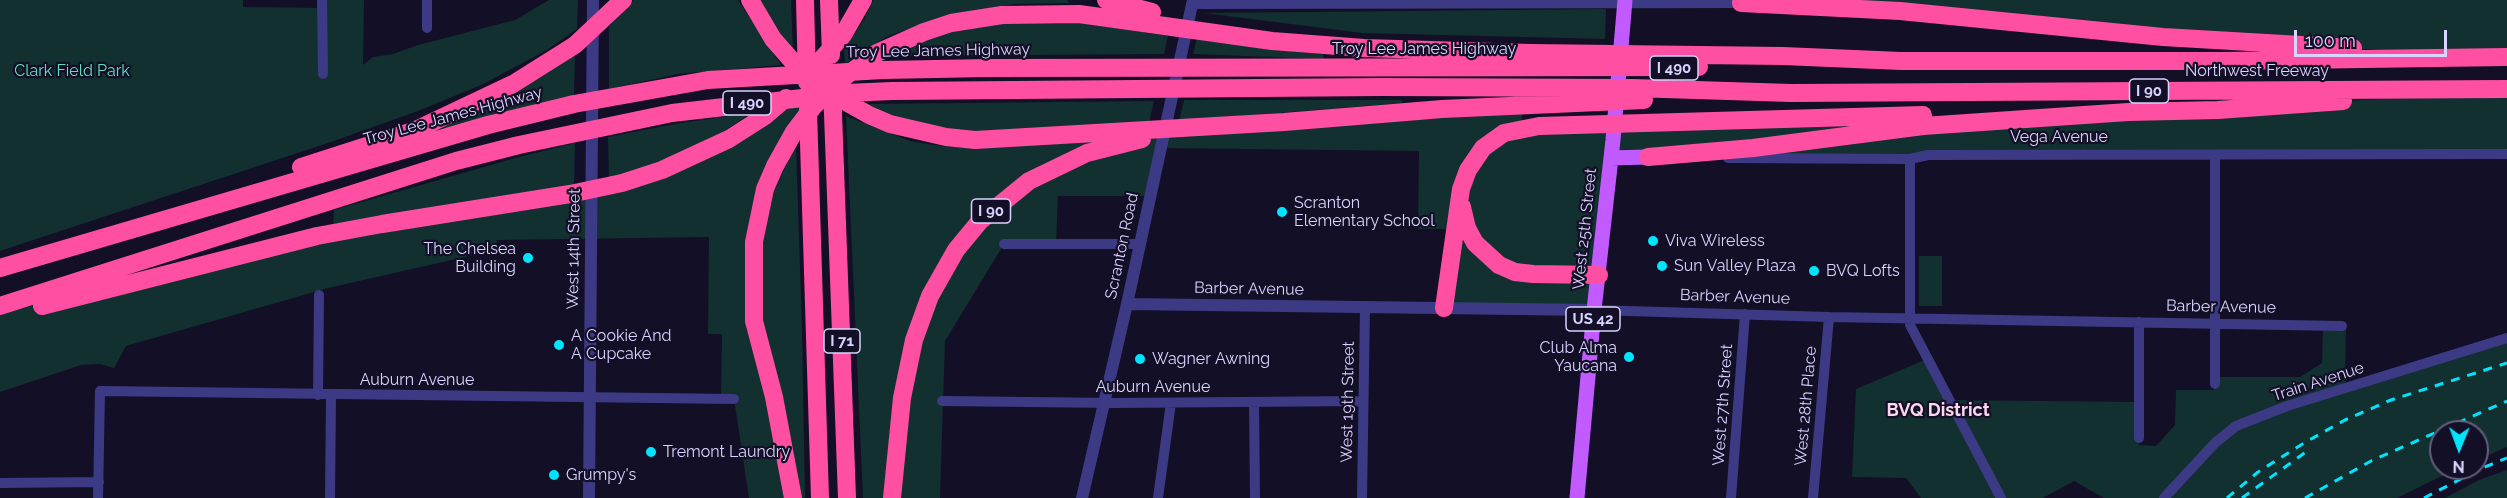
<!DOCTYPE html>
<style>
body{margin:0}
#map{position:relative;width:2507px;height:498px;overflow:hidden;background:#130f26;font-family:Raleway,sans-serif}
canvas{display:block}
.north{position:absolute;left:2429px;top:420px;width:60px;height:60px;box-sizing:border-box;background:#130f26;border:2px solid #625e7d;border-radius:50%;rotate:181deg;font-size:16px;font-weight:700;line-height:24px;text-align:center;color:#d9d4ff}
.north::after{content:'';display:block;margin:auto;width:21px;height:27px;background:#00e5ff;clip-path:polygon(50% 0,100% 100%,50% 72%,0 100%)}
.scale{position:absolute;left:2294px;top:30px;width:153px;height:27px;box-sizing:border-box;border:3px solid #d9d4ff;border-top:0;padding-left:8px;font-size:18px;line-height:21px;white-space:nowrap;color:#d9d4ff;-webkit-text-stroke:4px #130f26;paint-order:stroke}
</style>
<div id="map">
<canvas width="2507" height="498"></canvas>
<div class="north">N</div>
<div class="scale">100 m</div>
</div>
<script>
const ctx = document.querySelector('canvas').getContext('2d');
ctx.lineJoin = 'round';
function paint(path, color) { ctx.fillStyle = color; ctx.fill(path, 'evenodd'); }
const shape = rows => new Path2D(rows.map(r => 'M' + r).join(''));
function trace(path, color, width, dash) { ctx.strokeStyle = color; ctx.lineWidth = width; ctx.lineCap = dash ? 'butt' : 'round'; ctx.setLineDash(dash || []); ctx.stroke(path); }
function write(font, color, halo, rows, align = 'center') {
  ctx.font = font + ' Raleway,sans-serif'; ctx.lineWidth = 4.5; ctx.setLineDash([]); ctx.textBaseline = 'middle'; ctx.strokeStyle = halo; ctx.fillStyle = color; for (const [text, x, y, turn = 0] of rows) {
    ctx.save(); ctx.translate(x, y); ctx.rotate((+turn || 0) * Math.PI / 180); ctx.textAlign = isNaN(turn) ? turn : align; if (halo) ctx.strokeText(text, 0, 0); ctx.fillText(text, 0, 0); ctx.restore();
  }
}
paint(shape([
 [0,0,243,0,243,7,322,8,322,0,364,0,363,65,373,57,393,54,418,45,515,20,549,0,578,0,577,29,547,50,481,85,418,111,331,142,0,251],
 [634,0,738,0,781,65,678,74,609,89,609,26],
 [756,0,791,0,793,50,775,33],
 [873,0,1067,0,1069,3,1015,4,947,15,886,37,845,64,844,49,864,20],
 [1818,0,2507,0,2507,57,2454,57],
 [1606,9,1605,39,1362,33,1204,13],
 [1004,23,1082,23,1168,36,1164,54,887,56,945,32],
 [1197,38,1267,49,1323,54,1324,59,1193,54],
 [575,51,574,96,444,130,445,125],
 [2507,90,2507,154,1612,158,1594,310,1444,308,1455,229,1418,229,1419,151,1161,148,1150,196,1058,196,1056,244,1004,244,945,341,940,498,892,498,930,296,1014,192,1149,138,1523,105,1521,128,1923,126,2218,110],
 [810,97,785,147,752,263,793,498,749,498,734,399,721,399,722,334,708,334,709,237,497,240,496,250,328,288,126,346,114,368,100,364,81,365,0,392,0,314,317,236,622,183],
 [1184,100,1402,100,1402,103,1179,121],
 [1154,101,1149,123,971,133,900,120,864,104],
 [752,113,719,134,649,167,609,179,608,137,680,123],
 [846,116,910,141,941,146,969,148,1100,140,1043,164,1018,180,943,255,885,498,863,498],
 [575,143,574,186,333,224,334,210,515,158],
 [796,145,802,331,805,498,802,498,792,443,762,325,758,276,770,200],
 [1919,256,1942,256,1942,306,1919,306],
 [2323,325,2346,326,2345,387,2507,338,2507,447,2477,460,2477,432,2441,432,2441,468,2458,468,2397,498,2104,498,2074,481,2043,498,1921,498,1906,478,1852,477,1856,389,1927,359,1948,400,2139,402,2139,445,2156,446,2175,425,2176,390,2214,390,2215,377,2300,377,2322,363],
 [2507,470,2507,498,2445,498,2479,480]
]), '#12302f');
trace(shape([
 [322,0,323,74],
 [1192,4,1746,3],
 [427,28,427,0],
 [1728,158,1910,159,1928,155,2507,154],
 [1910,159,1910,325,2001,498],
 [1004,244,1139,244],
 [1594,310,1829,317,2342,326],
 [2215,384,2215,155],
 [318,395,319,295],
 [942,401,1115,403,1363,401],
 [1254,402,1255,498],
 [2139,438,2139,322],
 [0,483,99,482],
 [98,498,100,391,734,399],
 [330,498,331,395],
 [1158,498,1171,403],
 [1362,498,1365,307],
 [1731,498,1745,314],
 [1813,498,1829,317],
 [2164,498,2215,443,2236,426,2287,406,2507,338]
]), '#3d3a85', 10);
trace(shape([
 [1127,304,1594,310],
 [589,498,593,0],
 [1082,498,1127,304,1193,0]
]), '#3d3a85', 12);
trace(shape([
 [1611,158,1648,157],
 [1577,498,1594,310,1613,140,1625,0]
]), '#c25bff', 15);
trace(shape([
 [750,0,773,39,801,71,821,88,869,115,890,124,946,137,975,140,1284,122,1442,109,1644,100],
 [805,0,807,82],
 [829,0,831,55],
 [1106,0,1152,12],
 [1741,3,1900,11,2163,37,2353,48],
 [805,78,843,35,863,0],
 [832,86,847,498],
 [808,110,820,498],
 [1648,157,1753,148,1923,126,2128,112,2218,110,2343,101],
 [301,167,416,130,513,84,575,45,623,0],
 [1462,207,1467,228,1475,243,1499,265,1515,272,1533,274,1599,275],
 [0,268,488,125,574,104,708,80,883,70,988,68,1699,67],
 [0,306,456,161,519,145,672,113,846,93,892,91,1382,87,1633,88,1791,93,2507,89],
 [42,306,317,236,382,224,570,194,622,183,662,170,729,139,765,116,786,98],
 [1444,308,1461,189,1468,170,1483,148,1504,133,1539,126,1923,115],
 [793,498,774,397,754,321,754,242,765,189,775,166,794,132,813,107,835,84,877,53,924,32,951,23,1002,15,1079,14,1272,41,1364,48,1530,53,1783,56,1901,61,2222,61,2507,57],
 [892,498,902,398,914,340,930,296,956,250,980,221,1029,181,1087,153,1142,139]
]), '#ff4fa3', 18);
trace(shape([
 [2227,498,2258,472,2304,443,2345,420,2391,400,2507,363],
 [2242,498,2310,449],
 [2305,498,2371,461,2507,401],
 [2424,498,2480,469,2507,458]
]), '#00e5ff', 3, [9, 8]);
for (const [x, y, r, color] of [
 [1282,212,6,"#00e5ff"],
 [1653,241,6,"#00e5ff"],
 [528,258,6,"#00e5ff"],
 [1662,266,6,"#00e5ff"],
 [1814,271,6,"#00e5ff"],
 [559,345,6,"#00e5ff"],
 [1629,357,6,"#00e5ff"],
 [1140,359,6,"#00e5ff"],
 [651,452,6,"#00e5ff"],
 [554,475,6,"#00e5ff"]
]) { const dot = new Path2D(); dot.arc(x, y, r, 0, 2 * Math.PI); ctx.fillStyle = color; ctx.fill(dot); trace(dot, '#130f26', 2); }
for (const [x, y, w] of [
 [1674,68,48],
 [2149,91,39],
 [747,103,48],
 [991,211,39],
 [1593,319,54],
 [842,341,36]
]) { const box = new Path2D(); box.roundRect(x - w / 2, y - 12, w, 24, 4.5); ctx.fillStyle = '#130f26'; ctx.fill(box); trace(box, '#d9d4ff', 1.5); }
write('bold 15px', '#d9d4ff', null, [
 ["I 490",1674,68],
 ["I 90",2149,91],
 ["I 490",747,103],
 ["I 90",991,211],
 ["US 42",1593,319],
 ["I 71",842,341]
]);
write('16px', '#d9d4ff', '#130f26', [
 ["Troy Lee James Highway",1424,49],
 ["Troy Lee James Highway",938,51,-1],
 ["Northwest Freeway",2257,71],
 ["Troy Lee James Highway",453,116,-15],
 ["Vega Avenue",2059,137],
 ["West 25th Street",1585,229,-84],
 ["Scranton Road",1122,246,-78],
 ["West 14th Street",574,249,-89],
 ["Barber Avenue",1249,289,1],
 ["Barber Avenue",1735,297,2],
 ["Barber Avenue",2221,307,1],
 ["Auburn Avenue",417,380],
 ["Train Avenue",2318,382,-18],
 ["Auburn Avenue",1153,387],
 ["West 19th Street",1348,402,-89],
 ["West 27th Street",1723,405,-86],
 ["West 28th Place",1806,406,-85]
]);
write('16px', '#5fe0c0', '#130f26', [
 ["Clark Field Park",72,71]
]);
write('16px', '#d9d4ff', '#130f26', [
 ["Scranton",1294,203],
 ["Elementary School",1294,221],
 ["Viva Wireless",1665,241],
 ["The Chelsea",516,249,"right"],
 ["Building",516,267,"right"],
 ["Sun Valley Plaza",1674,266],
 ["BVQ Lofts",1826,271],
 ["A Cookie And",571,336],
 ["A Cupcake",571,354],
 ["Club Alma",1617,348,"right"],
 ["Yaucana",1617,366,"right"],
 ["Wagner Awning",1152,359],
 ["Tremont Laundry",663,452],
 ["Grumpy's",566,475]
], 'left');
write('bold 18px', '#ffd6f0', '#130f26', [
 ["BVQ District",1938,411]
]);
</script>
